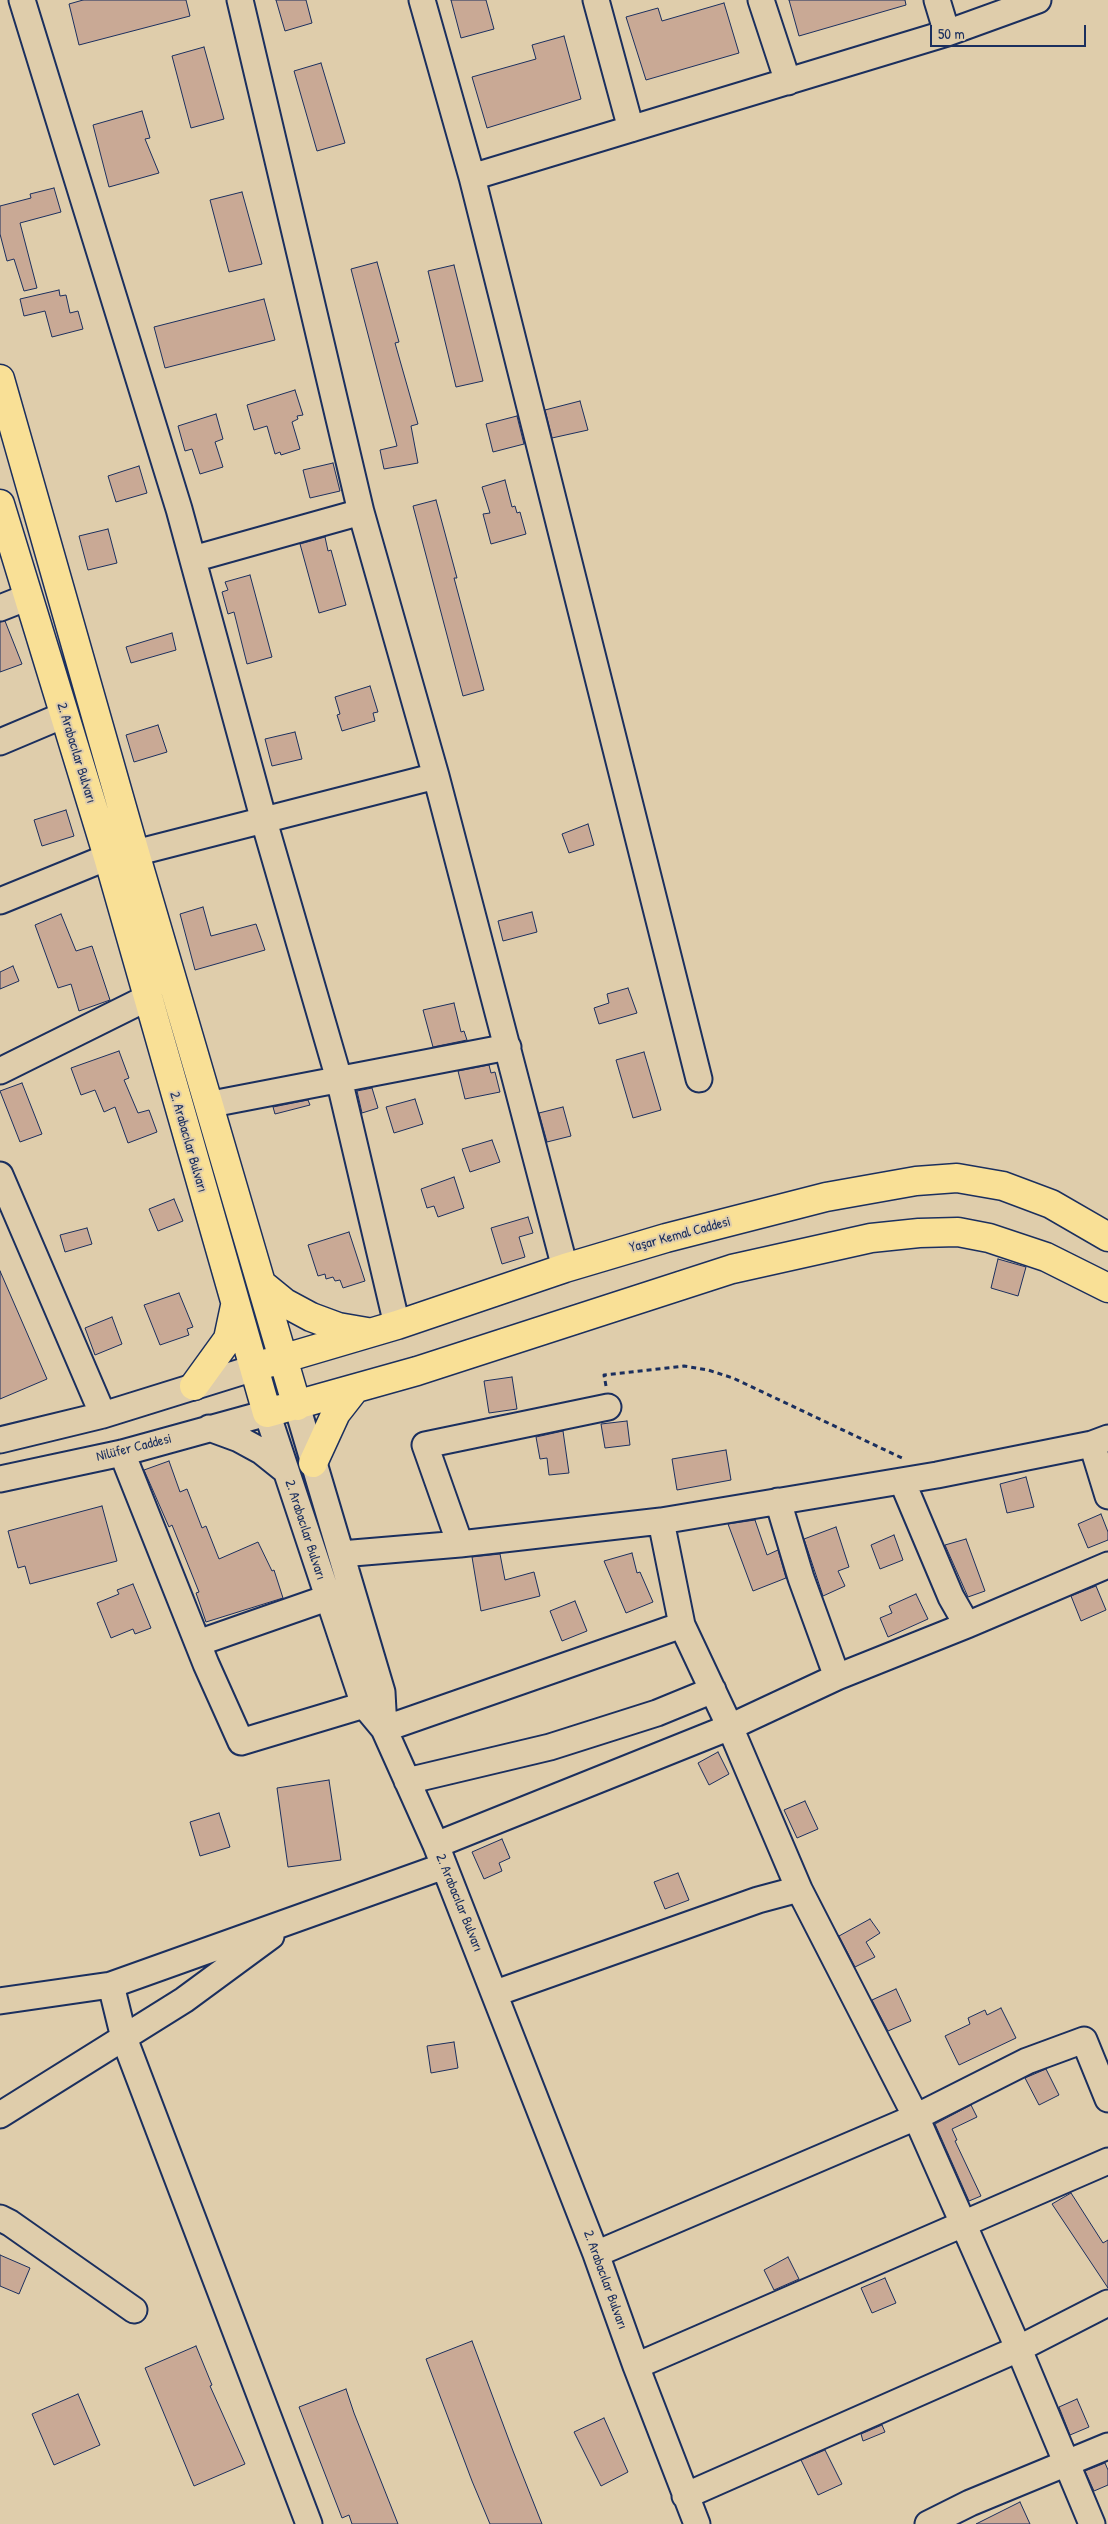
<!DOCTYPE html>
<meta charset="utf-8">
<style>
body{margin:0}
#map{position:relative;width:1108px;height:2524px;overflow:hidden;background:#dfcdab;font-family:"Patrick Hand",sans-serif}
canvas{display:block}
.scale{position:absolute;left:930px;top:25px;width:156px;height:22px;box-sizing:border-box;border:2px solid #1b2f5e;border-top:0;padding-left:6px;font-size:15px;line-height:18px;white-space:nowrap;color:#1b2f5e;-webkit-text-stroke:4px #dfcdab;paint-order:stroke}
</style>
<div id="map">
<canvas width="1108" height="2524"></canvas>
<div class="scale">50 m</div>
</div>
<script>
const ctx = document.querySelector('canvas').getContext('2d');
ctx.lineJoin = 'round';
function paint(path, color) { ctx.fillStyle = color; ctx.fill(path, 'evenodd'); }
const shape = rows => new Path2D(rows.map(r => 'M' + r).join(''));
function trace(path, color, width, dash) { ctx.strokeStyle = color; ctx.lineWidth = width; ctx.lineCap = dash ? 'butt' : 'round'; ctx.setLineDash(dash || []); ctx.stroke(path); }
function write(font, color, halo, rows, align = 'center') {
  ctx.font = font + ' "Patrick Hand",sans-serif'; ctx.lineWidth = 4; ctx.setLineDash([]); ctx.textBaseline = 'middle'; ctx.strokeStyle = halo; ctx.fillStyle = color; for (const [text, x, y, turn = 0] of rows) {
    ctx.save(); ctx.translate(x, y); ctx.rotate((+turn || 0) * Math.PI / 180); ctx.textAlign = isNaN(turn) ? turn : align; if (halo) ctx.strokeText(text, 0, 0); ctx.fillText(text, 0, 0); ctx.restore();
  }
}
const building = shape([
 [83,0,186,0,190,16,79,45,69,4,83,0],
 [276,0,306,0,312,23,285,31,276,0],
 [451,0,486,0,494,29,461,38,451,0],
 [789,0,905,0,906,5,799,36,789,0],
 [724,3,739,53,646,80,626,17,658,8,662,21,724,3],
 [564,36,581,99,487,128,472,77,536,59,532,45,564,36],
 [204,47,224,119,191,128,172,56,204,47],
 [321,63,345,143,317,151,294,71,321,63],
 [142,111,150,138,145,139,159,173,109,187,93,125,142,111],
 [54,188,61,212,20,223,37,288,24,291,14,259,7,261,0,234,0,206,31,198,30,194,54,188],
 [242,192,262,264,229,272,210,200,242,192],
 [377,262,399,342,395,343,418,424,411,426,418,463,384,469,380,450,397,446,351,269,377,262],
 [454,265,483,381,456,387,428,271,454,265],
 [59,290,60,296,66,295,70,313,78,311,83,329,52,337,45,311,24,316,20,299,59,290],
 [264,299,275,340,165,368,154,327,264,299],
 [295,390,303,415,297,416,298,419,292,422,300,449,281,455,280,452,275,454,267,426,254,430,247,405,295,390],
 [580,401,588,430,552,438,545,410,580,401],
 [216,414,223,439,215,442,223,467,200,474,192,449,185,451,178,426,216,414],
 [517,416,524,444,493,452,486,424,517,416],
 [333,463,340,491,310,498,303,470,333,463],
 [139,466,147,493,116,502,108,476,139,466],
 [505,480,512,507,515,506,517,513,520,512,526,534,491,544,483,514,490,513,482,487,505,480],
 [436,500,457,578,454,578,484,690,463,696,413,506,436,500],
 [108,529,117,563,88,570,79,536,108,529],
 [325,537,328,551,331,550,346,605,319,613,300,544,325,537],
 [250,575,272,657,247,664,234,612,228,614,222,592,228,590,225,582,250,575],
 [5,621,22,664,0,672,0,622,5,621],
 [172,633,176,650,131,663,126,647,172,633],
 [370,686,378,712,373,713,375,721,342,731,337,715,340,714,335,697,370,686],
 [158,725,167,752,134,762,126,735,158,725],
 [295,732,302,759,272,766,265,739,295,732],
 [66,810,74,836,42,846,34,820,66,810],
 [588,824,594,845,569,853,562,834,588,824],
 [203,907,211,936,256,924,265,950,195,970,180,914,203,907],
 [532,912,537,932,503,941,498,921,532,912],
 [61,914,76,951,92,946,110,1000,79,1011,71,984,58,988,35,925,61,914],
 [13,966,19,981,0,989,0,972,13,966],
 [628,988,637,1013,599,1024,594,1008,609,1003,607,994,628,988],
 [454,1003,461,1032,464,1031,467,1040,433,1047,423,1010,454,1003],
 [119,1051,129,1078,124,1080,138,1113,149,1110,157,1132,128,1143,115,1107,104,1112,95,1090,81,1095,71,1068,119,1051],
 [644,1052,661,1110,633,1118,616,1060,644,1052],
 [489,1065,491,1073,495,1072,500,1092,465,1099,458,1071,489,1065],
 [22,1083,42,1134,20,1142,0,1091,22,1083],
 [372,1088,378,1108,362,1113,357,1091,372,1088],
 [415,1099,423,1124,394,1133,386,1107,415,1099],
 [308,1100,310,1105,275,1114,273,1107,308,1100],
 [563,1107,571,1136,547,1142,539,1113,563,1107],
 [492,1140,500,1162,470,1172,462,1149,492,1140],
 [454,1177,464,1208,438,1217,434,1206,427,1208,421,1189,454,1177],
 [174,1199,183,1221,158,1231,149,1209,174,1199],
 [528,1217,533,1233,519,1237,525,1257,502,1264,491,1228,528,1217],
 [87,1228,92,1244,65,1252,60,1235,87,1228],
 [349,1232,365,1281,343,1288,340,1280,335,1281,333,1277,326,1279,325,1274,318,1276,308,1245,349,1232],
 [998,1259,1026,1267,1018,1296,991,1288,998,1259],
 [0,1271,47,1379,0,1399,0,1271],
 [179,1293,193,1327,187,1329,189,1335,160,1345,144,1305,179,1293],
 [112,1317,122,1344,95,1355,85,1328,112,1317],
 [512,1377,517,1409,489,1413,484,1381,512,1377],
 [627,1421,630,1445,605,1448,601,1424,627,1421],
 [563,1431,569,1473,549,1475,547,1458,540,1459,536,1437,563,1431],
 [726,1450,731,1480,677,1490,672,1459,726,1450],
 [169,1461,180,1492,187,1489,202,1528,206,1526,219,1559,258,1542,272,1571,274,1570,283,1598,206,1622,196,1593,199,1592,172,1525,169,1527,144,1470,169,1461],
 [1026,1477,1034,1507,1007,1513,1000,1484,1026,1477],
 [102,1506,117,1561,30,1584,25,1566,18,1568,8,1531,102,1506],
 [1101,1514,1108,1532,1108,1540,1088,1548,1078,1524,1101,1514],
 [755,1520,767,1555,778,1550,786,1578,753,1591,728,1524,755,1520],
 [836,1527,849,1567,838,1571,845,1586,823,1596,804,1539,836,1527],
 [894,1535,903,1560,880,1569,871,1545,894,1535],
 [966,1539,985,1591,968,1597,945,1545,966,1539],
 [632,1553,637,1573,640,1572,653,1602,626,1613,604,1561,632,1553],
 [500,1554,505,1580,534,1572,540,1596,481,1611,472,1557,500,1554],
 [133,1584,151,1628,135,1634,133,1629,111,1638,97,1603,119,1594,117,1590,133,1584],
 [1096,1586,1106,1610,1081,1621,1071,1596,1096,1586],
 [916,1594,928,1619,888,1637,880,1618,892,1613,889,1606,916,1594],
 [575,1601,587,1631,562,1641,550,1611,575,1601],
 [718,1752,729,1774,709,1785,698,1763,718,1752],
 [329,1780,341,1860,288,1867,277,1788,329,1780],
 [805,1801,818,1829,797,1838,784,1810,805,1801],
 [219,1813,230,1847,200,1856,190,1822,219,1813],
 [502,1839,510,1858,499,1863,502,1871,484,1879,472,1852,502,1839],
 [678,1873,689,1900,665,1909,654,1882,678,1873],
 [870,1919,880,1933,866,1942,875,1957,855,1967,839,1936,870,1919],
 [896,1989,911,2021,888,2031,872,2000,896,1989],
 [1001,2008,1016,2038,959,2065,945,2036,970,2024,968,2018,985,2010,987,2015,1001,2008],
 [454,2042,458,2068,431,2073,427,2046,454,2042],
 [1046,2069,1059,2095,1039,2105,1025,2078,1046,2069],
 [971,2105,977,2117,952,2129,957,2140,955,2141,981,2196,969,2201,935,2124,971,2105],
 [1071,2193,1103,2243,1108,2240,1108,2288,1052,2204,1071,2193],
 [0,2255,30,2268,19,2294,0,2286,0,2255],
 [788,2257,799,2279,774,2290,764,2270,788,2257],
 [885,2278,896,2303,872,2313,861,2288,885,2278],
 [472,2341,513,2451,542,2524,490,2524,472,2481,426,2359,472,2341],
 [196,2346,212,2385,210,2386,245,2464,194,2486,145,2368,196,2346],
 [346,2389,354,2413,398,2524,352,2524,349,2515,342,2518,299,2407,346,2389],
 [78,2394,100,2445,54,2465,32,2414,78,2394],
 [1077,2399,1089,2427,1070,2435,1059,2407,1077,2399],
 [604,2418,628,2472,601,2486,574,2432,604,2418],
 [882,2425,885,2432,863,2441,861,2434,882,2425],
 [825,2450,842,2484,818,2495,801,2460,825,2450],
 [1105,2463,1108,2470,1108,2485,1094,2491,1085,2471,1105,2463],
 [1020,2502,1030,2524,976,2524,1020,2502]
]);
paint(building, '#c9a995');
trace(building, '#1b2f5e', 1);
const minor = shape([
 [22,0,179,509,264,821,339,1079,397,1325],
 [240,0,361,512,436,776,565,1268],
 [422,0,472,177,947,33,937,0],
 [596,0,631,129],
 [761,0,788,82],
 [947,33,1038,0],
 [472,177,699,1079],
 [193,559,361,512],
 [0,608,28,597],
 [0,742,64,715],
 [0,901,108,857,135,853,436,776],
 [0,1071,147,998],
 [217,1103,508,1047],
 [0,1175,103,1415],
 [297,1406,382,1692,384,1729],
 [209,1428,239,1439,261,1451,286,1471],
 [0,1440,103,1415,254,1368],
 [1092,1444,1108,1496],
 [122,1453,206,1664,241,1742,364,1705],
 [0,1479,122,1453,267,1413,364,1705,384,1729,436,1845,596,2254,636,2366,697,2524],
 [902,1481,951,1597,967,1625],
 [778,1501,801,1578,837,1677],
 [661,1521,682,1625,730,1727,799,1889,916,2117,1023,2359,1092,2524],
 [460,1544,425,1445,608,1407],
 [341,1554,460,1544,661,1521,937,1475,1092,1444,1108,1438],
 [198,1643,327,1598],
 [384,1729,682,1625],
 [407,1781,550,1747,657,1713,713,1690],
 [436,1845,730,1727,837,1677,967,1625,1108,1565],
 [111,1985,124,2038,309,2524],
 [496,1993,758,1900,799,1889],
 [0,2001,111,1985,444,1866],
 [0,2115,184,2000,271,1936],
 [0,2218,10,2223,134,2310],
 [596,2254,916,2117,1027,2061,1084,2040,1108,2099],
 [636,2366,1108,2161],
 [685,2496,1018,2349,1108,2303],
 [928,2524,970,2503,1108,2446]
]);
const major = shape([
 [0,379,135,853,297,1406],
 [0,504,108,857,267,1413,417,1371,732,1269,871,1238,919,1233,958,1232,989,1238,1046,1257,1108,1288],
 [263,1285,285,1303,311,1317,338,1327,367,1332],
 [268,1363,397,1325,565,1268,666,1238,826,1197,916,1181,957,1178,1003,1186,1051,1204,1108,1237],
 [194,1386,228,1339,235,1306],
 [313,1463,336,1413,354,1390]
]);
trace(minor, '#1b2f5e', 29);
trace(major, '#1b2f5e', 31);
trace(shape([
 [606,1386,604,1375,684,1366,708,1370,733,1378,902,1458]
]), '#1b2f5e', 3, [5, 4]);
trace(minor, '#dfcdab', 25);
trace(major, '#f9e096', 28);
write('14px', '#1b2f5e', '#dfcdab', [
 ["2. Arabacılar Bulvarı",76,753,73],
 ["2. Arabacılar Bulvarı",188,1142,74],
 ["Yaşar Kemal Caddesi",680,1235,-15],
 ["Nilüfer Caddesi",134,1448,-14],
 ["2. Arabacılar Bulvarı",305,1530,72],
 ["2. Arabacılar Bulvarı",459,1903,68],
 ["2. Arabacılar Bulvarı",605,2280,70]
]);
</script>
